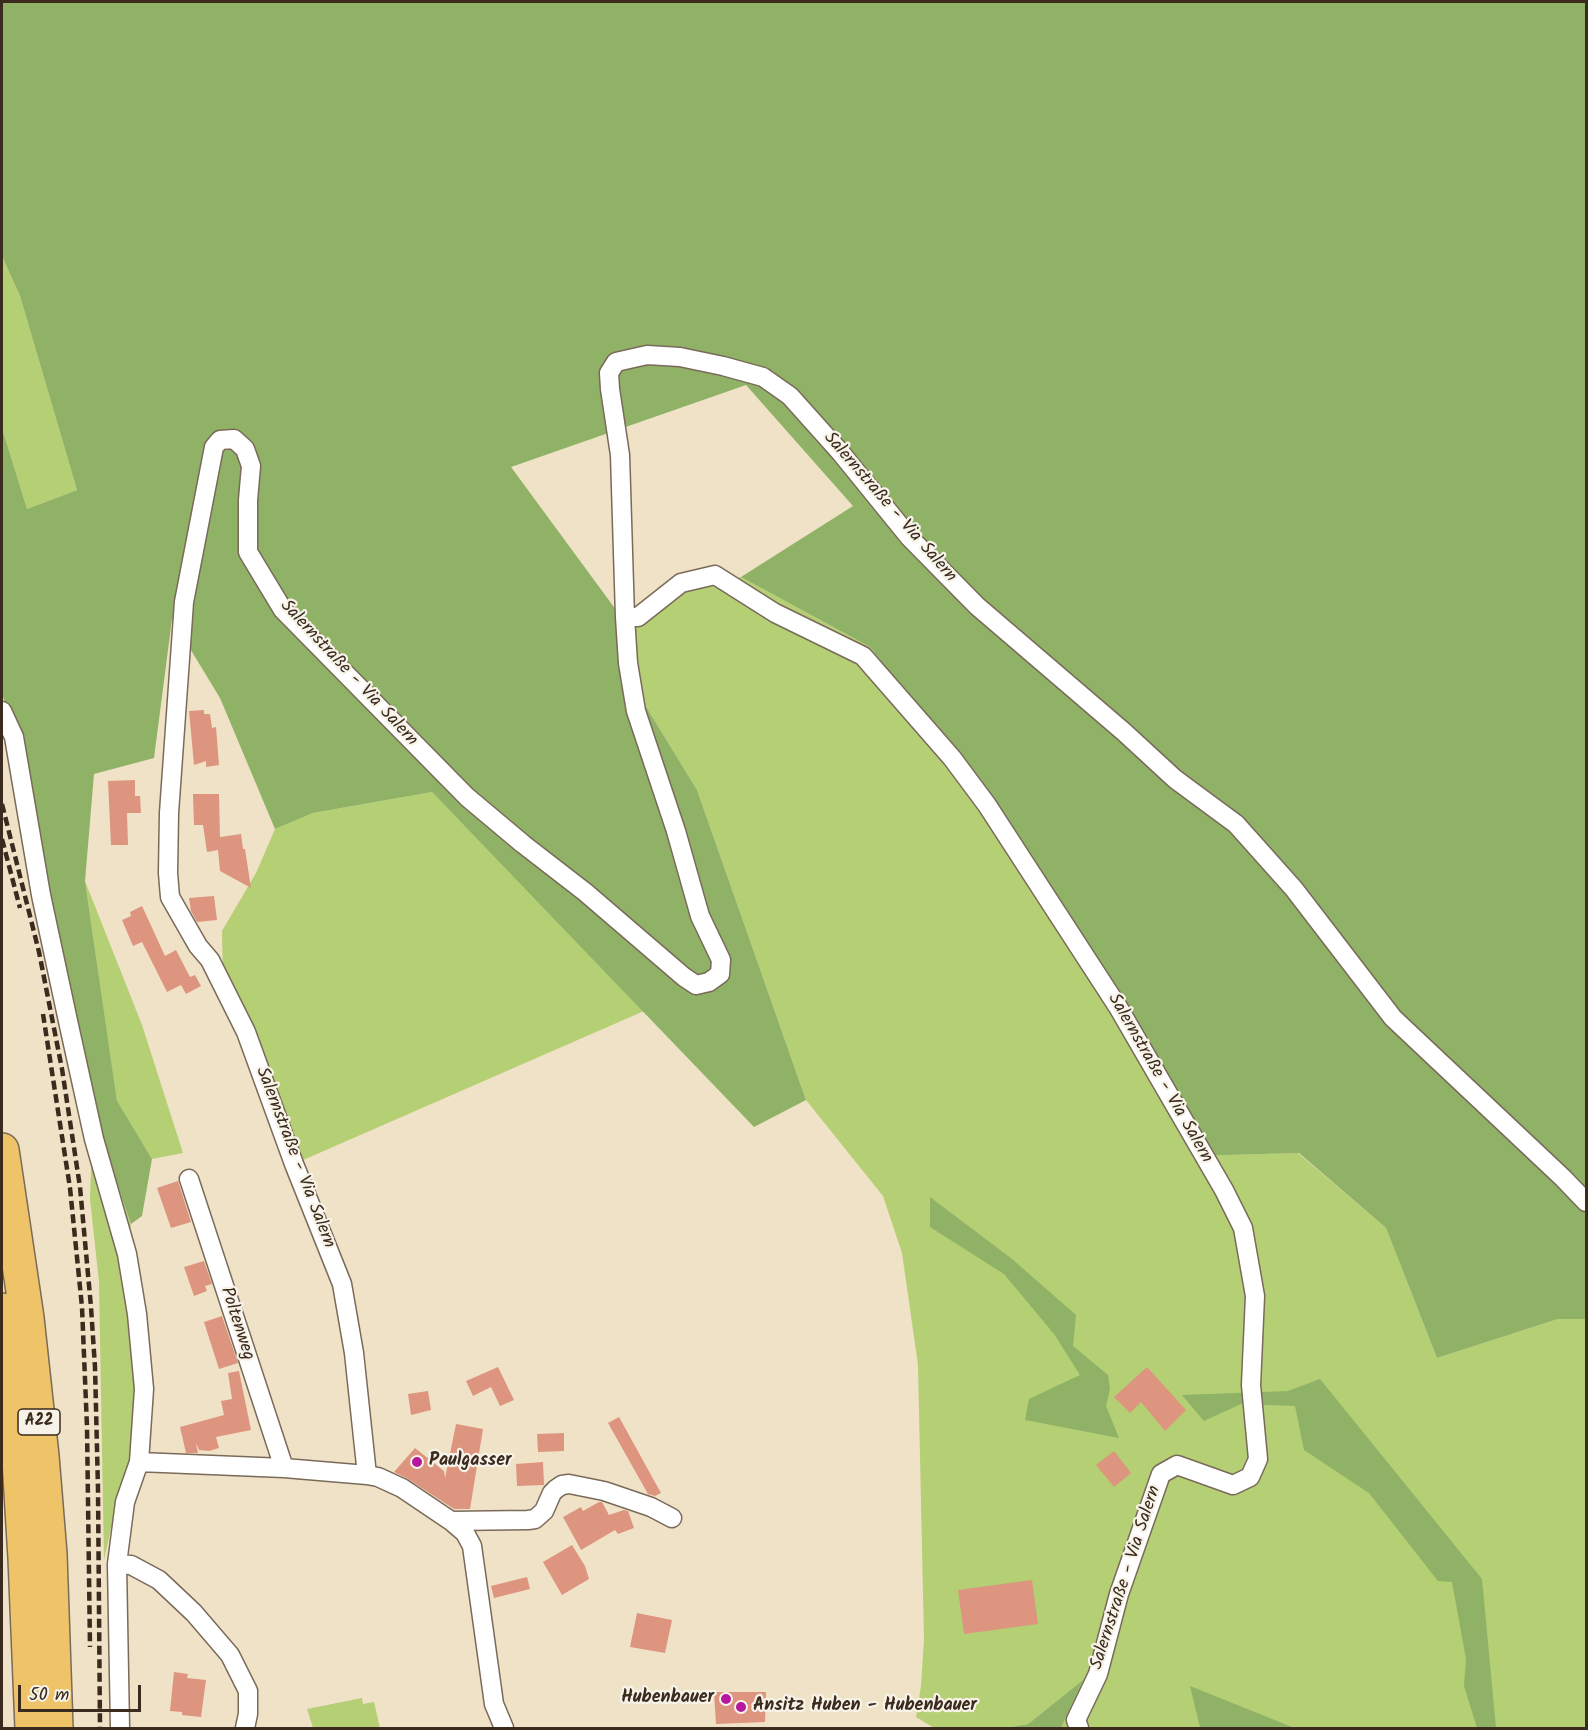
<!DOCTYPE html>
<meta charset="utf-8">
<style>
body{margin:0}
#map{position:relative;width:1588px;height:1730px;overflow:hidden;background:#f0e2c6;font-family:Kalam,sans-serif}
canvas{display:block}
.frame{position:absolute;inset:0;border:3px solid #3b2a1e;pointer-events:none}
.scale{position:absolute;left:18px;top:1685px;width:123px;height:27px;box-sizing:border-box;border:3px solid #3b2a1e;border-top:0;padding-left:8px;font-size:18px;line-height:21px;white-space:nowrap;color:#3b2a1e;-webkit-text-stroke:4px #f7f3e8;paint-order:stroke}
</style>
<div id="map">
<canvas width="1588" height="1730"></canvas>
<div class="frame"></div>
<div class="scale">50 m</div>
</div>
<script>
const ctx = document.querySelector('canvas').getContext('2d');
ctx.lineJoin = 'round';
function paint(path, color) { ctx.fillStyle = color; ctx.fill(path, 'evenodd'); }
const shape = rows => new Path2D(rows.map(r => 'M' + r).join(''));
function trace(path, color, width, dash) { ctx.strokeStyle = color; ctx.lineWidth = width; ctx.lineCap = dash ? 'butt' : 'round'; ctx.setLineDash(dash || []); ctx.stroke(path); }
function write(font, color, halo, rows, align = 'center') {
  ctx.font = font + ' Kalam,sans-serif'; ctx.lineWidth = 4.5; ctx.setLineDash([]); ctx.textBaseline = 'middle'; ctx.strokeStyle = halo; ctx.fillStyle = color; for (const [text, x, y, turn = 0] of rows) {
    ctx.save(); ctx.translate(x, y); ctx.rotate((+turn || 0) * Math.PI / 180); ctx.textAlign = isNaN(turn) ? turn : align; if (halo) ctx.strokeText(text, 0, 0); ctx.fillText(text, 0, 0); ctx.restore();
  }
}
paint(shape([
 [2,256,20,296,77,490,27,509,2,428],
 [741,577,870,647,1008,825,1192,1156,1298,1153,1386,1228,1437,1358,1558,1319,1586,1319,1586,1728,1295,1728,1191,1687,1200,1728,1061,1728,1082,1681,1028,1724,1005,1728,934,1728,916,1717,921,1686,924,1639,918,1365,902,1253,883,1196,806,1100,697,790,642,700,633,633,643,614,678,589],
 [432,792,644,1011,294,1164,223,986,222,931,256,873,275,829,313,813],
 [85,881,142,1025,183,1153,152,1159,117,1102],
 [93,1113,131,1224,127,1254,137,1314,139,1462,117,1501,104,1560,99,1282,90,1199],
 [362,1698,363,1704,374,1702,380,1728,313,1728,307,1709]
]), '#b4cf74');
paint(shape([
 [2,2,1586,2,1586,1319,1558,1319,1437,1358,1386,1228,1299,1153,1192,1156,1008,825,870,647,741,577,853,506,746,385,511,467,633,633,642,700,697,790,806,1100,754,1127,432,792,313,813,275,829,220,698,172,619,154,758,94,774,85,881,117,1101,152,1159,142,1216,131,1224,93,1113,41,878,21,741,2,695,2,428,27,509,77,490,20,296,2,256],
 [930,1197,1012,1259,1076,1315,1073,1346,1108,1375,1110,1389,1106,1406,1119,1438,1025,1420,1029,1399,1080,1375,1054,1334,1004,1274,930,1227],
 [1320,1379,1482,1579,1496,1728,1477,1728,1464,1686,1466,1659,1452,1582,1438,1581,1369,1493,1304,1450,1295,1406,1241,1404,1204,1421,1182,1395,1288,1391],
 [1083,1680,1061,1728,1005,1728,1028,1724],
 [1190,1686,1295,1728,1200,1728]
]), '#8fb266');
paint(shape([
 [204,710,204,714,210,714,212,728,216,727,219,765,206,767,206,761,194,765,189,711],
 [135,780,135,796,140,796,141,813,127,813,128,845,111,845,108,781],
 [193,794,219,794,220,837,241,834,243,849,245,849,251,888,220,871,218,850,207,852,203,825,194,825],
 [214,896,217,920,197,922,191,911,189,898],
 [142,906,165,956,176,950,190,977,195,975,201,986,186,994,181,985,167,992,142,942,133,946,122,920,131,916,130,912],
 [178,1181,191,1222,171,1228,157,1188],
 [204,1261,212,1284,205,1286,207,1291,194,1296,184,1267],
 [222,1316,238,1363,219,1369,204,1322],
 [498,1367,514,1400,500,1406,491,1387,473,1396,466,1381],
 [1147,1367,1186,1410,1165,1431,1141,1402,1130,1413,1114,1397],
 [239,1371,251,1430,216,1437,219,1448,209,1451,199,1450,196,1443,198,1453,186,1453,180,1427,224,1415,221,1401,232,1399,228,1373],
 [428,1391,431,1410,411,1415,408,1394],
 [619,1417,661,1493,655,1496,648,1494,608,1423],
 [456,1424,483,1429,470,1509,454,1509,408,1479,394,1472,415,1448,444,1471,445,1478],
 [564,1433,564,1451,538,1452,537,1434],
 [1114,1451,1131,1473,1114,1487,1096,1465],
 [543,1462,544,1485,517,1486,516,1464],
 [599,1502,602,1502,609,1515,624,1510,628,1511,634,1528,618,1534,615,1530,581,1550,563,1517,581,1507,583,1511],
 [572,1545,585,1566,589,1579,562,1595,543,1562],
 [527,1577,530,1589,494,1598,491,1586],
 [1032,1580,1038,1624,964,1634,958,1590],
 [637,1613,672,1620,665,1653,630,1647],
 [174,1672,188,1674,187,1678,206,1680,201,1717,182,1715,182,1712,170,1711],
 [714,1692,766,1692,765,1722,716,1724]
]), '#dd957f');
const street = shape([
 [625,617,638,617,681,583,715,575,775,613,863,656,952,758,987,805,1118,1007,1224,1190,1243,1228,1255,1296,1251,1385,1258,1459,1250,1477,1233,1485,1177,1465,1161,1474,1119,1594,1098,1674,1076,1720,1079,1728],
 [2,711,14,737,41,895,68,1021,94,1139,127,1254,137,1314,144,1389,139,1462,125,1502,117,1564,120,1728],
 [189,1179,284,1468],
 [139,1462,284,1468,367,1475,378,1477,402,1488,451,1521,465,1533,472,1546,494,1704,504,1728],
 [367,1475,354,1353,342,1284,294,1164,246,1032,210,960,198,946,170,897,168,873,169,813,184,602,214,447,220,440,234,439,245,449,251,466,248,500,248,552,283,610,467,797,523,844,585,892,684,977,696,985,709,982,720,974,721,960,700,916,676,831,636,711,628,663,625,617,620,455,610,389,609,373,616,362,647,355,680,357,723,366,763,377,790,396,841,453,910,538,977,606,1124,732,1175,779,1236,824,1294,889,1393,1018,1563,1178,1586,1202],
 [451,1521,528,1520,535,1519,544,1511,552,1493,556,1489,562,1485,569,1484,604,1491,651,1507,672,1518],
 [117,1564,131,1565,159,1580,194,1613,230,1655,248,1691,248,1714,245,1728]
]);
const highway = shape([
 [2,1150,27,1318,42,1456,50,1554,56,1728],
 [2,1310,19,1460,25,1558,32,1728]
]);
trace(street, '#7a6a59', 21);
trace(highway, '#7a6a59', 36);
trace(street, '#fff', 18);
trace(highway, '#efc469', 33);
trace(shape([
 [2,804,39,952,62,1069,80,1187,91,1307,95,1367,98,1489,100,1728],
 [2,839,20,908],
 [43,1014,70,1188,82,1307,87,1427,90,1647]
]), '#3b2a1e', 4.5, [9, 4.5]);
for (const [x, y, r, color] of [
 [417,1462,6,"#b5179e"],
 [726,1699,6,"#b5179e"],
 [741,1707,6,"#b5179e"]
]) { const dot = new Path2D(); dot.arc(x, y, r, 0, 2 * Math.PI); ctx.fillStyle = color; ctx.fill(dot); trace(dot, '#f7f3e8', 2); }
for (const [x, y, w] of [
 [39,1422,42]
]) { const box = new Path2D(); box.roundRect(x - w / 2, y - 13, w, 26, 4.5); ctx.fillStyle = '#f7f3e8'; ctx.fill(box); trace(box, '#3b2a1e', 1.5); }
write('bold 16px', '#3b2a1e', null, [
 ["A22",39,1422]
]);
write('18px', '#3b2a1e', '#f7f3e8', [
 ["Salernstraße - Via Salern",889,508,49],
 ["Salernstraße - Via Salern",348,674,47],
 ["Salernstraße - Via Salern",1159,1079,60],
 ["Salernstraße - Via Salern",294,1158,69],
 ["Poltenweg",236,1324,72],
 ["Salernstraße - Via Salern",1127,1578,-72]
]);
write('bold 18px', '#3b2a1e', '#f7f3e8', [
 ["Paulgasser",429,1462],
 ["Hubenbauer",714,1699,"right"],
 ["Ansitz Huben - Hubenbauer",753,1707]
], 'left');
</script>
